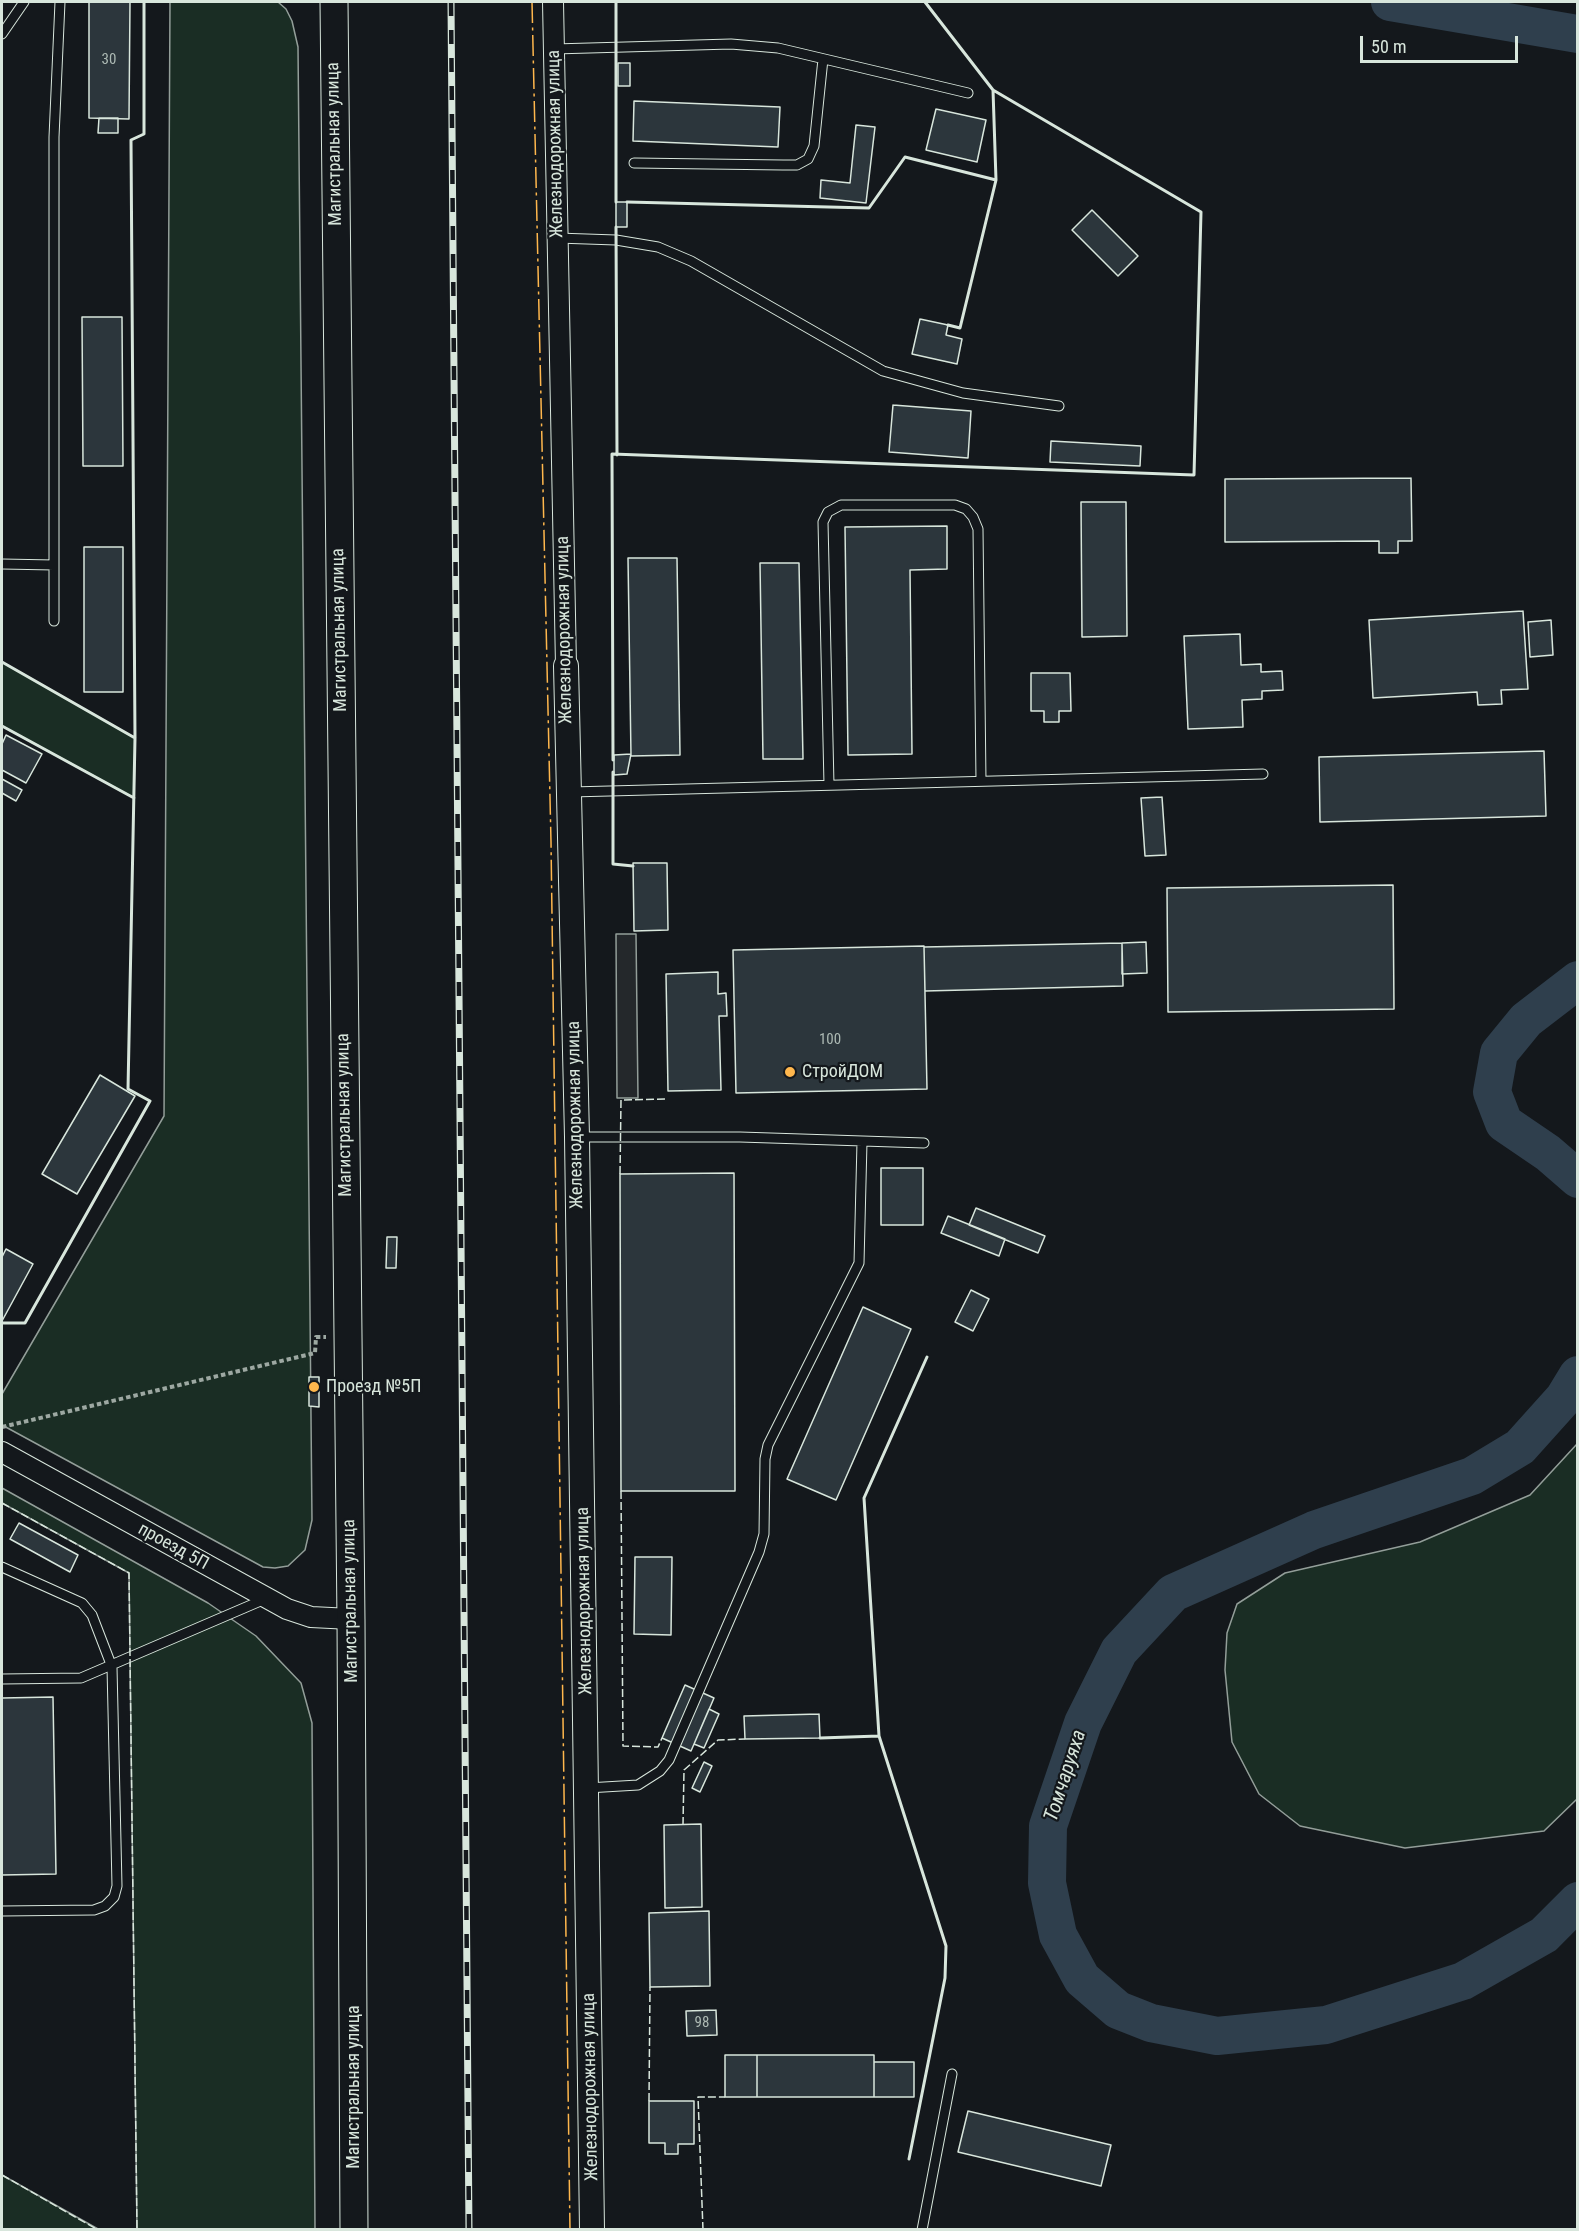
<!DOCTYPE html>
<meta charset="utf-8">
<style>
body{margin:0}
#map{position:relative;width:1579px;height:2231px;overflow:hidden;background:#14181c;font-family:"Roboto Condensed",sans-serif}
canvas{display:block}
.frame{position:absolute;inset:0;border:3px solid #d8e6dc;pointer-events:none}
.scale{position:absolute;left:1360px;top:36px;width:158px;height:27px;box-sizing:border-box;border:3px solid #d8e6dc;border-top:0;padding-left:8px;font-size:18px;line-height:21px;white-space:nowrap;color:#d8e6dc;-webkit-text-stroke:4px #14181c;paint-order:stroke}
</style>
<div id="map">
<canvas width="1579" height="2231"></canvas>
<div class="frame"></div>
<div class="scale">50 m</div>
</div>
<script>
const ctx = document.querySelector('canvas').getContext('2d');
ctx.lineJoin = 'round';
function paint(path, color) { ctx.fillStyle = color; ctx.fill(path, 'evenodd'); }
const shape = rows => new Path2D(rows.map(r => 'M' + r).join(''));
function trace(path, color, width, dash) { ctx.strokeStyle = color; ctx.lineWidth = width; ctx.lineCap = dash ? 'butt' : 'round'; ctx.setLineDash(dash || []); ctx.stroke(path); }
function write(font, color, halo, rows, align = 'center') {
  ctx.font = font + ' "Roboto Condensed",sans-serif'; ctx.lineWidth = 4.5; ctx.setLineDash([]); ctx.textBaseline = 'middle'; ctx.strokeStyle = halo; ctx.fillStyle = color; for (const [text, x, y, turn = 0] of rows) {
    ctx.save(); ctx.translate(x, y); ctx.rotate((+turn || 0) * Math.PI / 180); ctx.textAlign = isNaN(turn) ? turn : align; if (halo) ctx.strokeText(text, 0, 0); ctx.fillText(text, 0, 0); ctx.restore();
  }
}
const green = shape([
 [170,2,278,2,286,9,292,21,298,47,312,1520,305,1550,288,1566,275,1568,263,1567,2,1425,2,1394,164,1116,170,2],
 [2,662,135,738,134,798,2,726,2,662],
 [1577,1444,1577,1799,1544,1831,1405,1848,1300,1826,1259,1794,1232,1742,1225,1670,1227,1633,1237,1604,1285,1573,1420,1542,1530,1495,1577,1444],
 [2,1488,208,1603,256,1636,301,1683,312,1723,315,2229,137,2229,129,1573,2,1503,2,1488],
 [2,2175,98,2229,2,2229,2,2175]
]);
paint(green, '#1a2d24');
trace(green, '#939e99', 1.5);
const parking = shape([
 [616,934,636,934,638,1098,617,1098,616,934]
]);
paint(parking, '#24282b');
trace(parking, '#939e99', 1.5);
trace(shape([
 [1390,2,1578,34],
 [1578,980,1526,1020,1499,1053,1492,1092,1504,1123,1548,1153,1578,1179],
 [1578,1375,1564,1398,1520,1447,1472,1476,1314,1530,1173,1593,1119,1651,1083,1723,1048,1826,1047,1883,1058,1935,1082,1979,1118,2010,1151,2023,1217,2036,1326,2025,1463,1981,1544,1935,1578,1901]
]), '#2f3f4d', 38);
const building = shape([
 [89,2,130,2,129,119,89,118,89,2],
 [618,63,630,63,630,86,618,86,618,63],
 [634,101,780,107,778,147,633,141,634,101],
 [936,109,986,120,977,162,926,150,936,109],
 [99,118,118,118,118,133,98,133,99,118],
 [856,125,875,127,866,203,820,198,821,180,850,183,856,125],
 [616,202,627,202,627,227,616,227,616,202],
 [1092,210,1138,256,1118,276,1072,230,1092,210],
 [82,317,122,317,123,466,83,466,82,317],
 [920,319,948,325,946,335,962,339,957,364,912,354,920,319],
 [893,405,971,411,968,458,889,452,893,405],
 [1051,441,1141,446,1140,466,1050,462,1051,441],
 [1411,478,1412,541,1398,541,1398,553,1379,553,1379,541,1225,542,1225,479,1411,478],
 [1081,502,1126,502,1127,636,1082,637,1081,502],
 [947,526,947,569,910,570,912,754,848,755,845,527,947,526],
 [84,547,123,547,123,692,84,692,84,547],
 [628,558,677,558,680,755,631,756,628,558],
 [760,563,799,563,803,759,763,759,760,563],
 [1523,611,1528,689,1501,690,1502,704,1478,705,1477,692,1373,698,1369,620,1523,611],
 [1551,620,1553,655,1530,657,1528,622,1551,620],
 [1240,634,1241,665,1261,664,1261,672,1282,671,1283,690,1262,691,1262,699,1242,700,1243,727,1188,729,1184,636,1240,634],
 [1031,673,1070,673,1071,711,1059,711,1059,722,1044,722,1044,711,1031,711,1031,673],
 [6,735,42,754,26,783,2,770,2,744,6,735],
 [1544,751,1546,816,1320,822,1319,757,1544,751],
 [631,754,627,774,614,775,614,755,631,754],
 [2,779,22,790,16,801,2,793,2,779],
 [1162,797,1166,855,1145,856,1141,798,1162,797],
 [633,863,667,863,668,930,634,931,633,863],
 [1393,885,1394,1009,1168,1012,1167,888,1393,885],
 [1146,942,1147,973,1122,974,1122,943,1146,942],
 [1122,943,1123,986,925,991,924,947,1122,943],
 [924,946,927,1089,736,1093,733,950,924,946],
 [718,972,718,994,726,993,727,1016,719,1016,721,1090,668,1091,666,974,718,972],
 [100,1075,135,1096,77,1194,42,1174,100,1075],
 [881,1168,923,1168,923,1225,881,1225,881,1168],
 [734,1173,735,1491,621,1491,620,1174,734,1173],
 [976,1208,1045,1236,1038,1253,969,1225,976,1208],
 [948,1216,1005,1239,999,1256,941,1233,948,1216],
 [387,1237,397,1237,396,1268,386,1268,387,1237],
 [6,1249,33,1264,2,1321,2,1257,6,1249],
 [971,1290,989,1299,973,1331,955,1322,971,1290],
 [863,1307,911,1329,836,1500,787,1479,863,1307],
 [309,1377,319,1377,319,1407,309,1406,309,1377],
 [19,1523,78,1555,70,1572,10,1539,19,1523],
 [635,1557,672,1557,671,1635,634,1634,635,1557],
 [685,1685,714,1698,691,1751,662,1738,685,1685],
 [53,1697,56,1874,2,1875,2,1698,53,1697],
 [709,1709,719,1714,704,1748,694,1744,709,1709],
 [819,1714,820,1738,745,1739,744,1716,819,1714],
 [704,1762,712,1766,700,1792,692,1788,704,1762],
 [701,1824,702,1907,665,1908,664,1825,701,1824],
 [709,1911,710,1986,650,1987,649,1913,709,1911],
 [716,2010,717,2035,687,2036,686,2011,716,2010],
 [725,2055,757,2055,757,2097,725,2097,725,2055],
 [757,2055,874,2055,874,2097,757,2097,757,2055],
 [874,2062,914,2062,914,2097,874,2097,874,2062],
 [649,2101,694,2101,694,2144,678,2144,678,2154,665,2154,665,2143,649,2143,649,2101],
 [968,2111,1111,2145,1101,2186,958,2152,968,2111]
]);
paint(building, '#2c363c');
trace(building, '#d8e6dc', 1.5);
const service = shape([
 [2,34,24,2],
 [554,49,731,44,778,48,968,93],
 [634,163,783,165,797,165,808,159,814,146,823,59],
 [557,238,616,240,658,247,691,261,883,371,963,393,1059,406],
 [2,564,54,565],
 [54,621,54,137,60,2],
 [829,785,823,522,828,512,841,505,955,505,966,509,973,517,978,529,981,781],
 [571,792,1263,774],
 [579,1137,740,1137,924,1143],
 [2,1567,82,1603,92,1615,112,1667,117,1886,114,1897,105,1906,94,1910,2,1911],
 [2,1679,81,1678,265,1599],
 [587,1788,638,1785,660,1771,669,1760,759,1552,764,1534,765,1459,768,1445,859,1263,862,1142],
 [922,2230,952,2074]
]);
const minor = shape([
 [553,2,566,666],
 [2,1452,287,1609,311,1617,351,1619]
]);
const tertiary = shape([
 [566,666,577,1137,592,2230]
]);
const secondary = shape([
 [334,2,351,1619,354,2230]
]);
trace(service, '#d8e6dc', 11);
trace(minor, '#d8e6dc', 22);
trace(tertiary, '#d8e6dc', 26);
trace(secondary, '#d8e6dc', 29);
trace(shape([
 [2,1427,315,1353,316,1337,326,1337]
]), '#9da8a2', 4, [4.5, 3]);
trace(service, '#14181c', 9);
trace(minor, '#14181c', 20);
trace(tertiary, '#14181c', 24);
trace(secondary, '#14181c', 27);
const rail = shape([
 [451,2,469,2230]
]);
trace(rail, '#d8e6dc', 7);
trace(rail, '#14181c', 4.5, [14]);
trace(shape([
 [620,1174,621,1100,665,1099],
 [621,1491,623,1746,658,1747,662,1738],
 [2,1503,129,1573,137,2230],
 [683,1825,684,1770,718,1740,745,1739],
 [649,2101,650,1987],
 [2,2175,98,2230],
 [703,2230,698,2097,725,2097]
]), '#d8e6dc', 1.5, [8, 3]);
trace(shape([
 [616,202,616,2],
 [627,202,869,208,905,157,996,180,993,90],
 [616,227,617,455],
 [948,325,960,328,996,180],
 [2,662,135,738],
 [2,726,134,798],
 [613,760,612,454,1194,475,1201,212,993,90,925,2],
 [613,772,613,864,633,866],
 [2,1323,25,1323,150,1101,128,1089,135,738,131,140,144,134,144,2],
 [820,1738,879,1736],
 [909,2159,945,1978,946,1946,879,1736,864,1498,927,1357]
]), '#d8e6dc', 3);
trace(shape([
 [532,2,551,842,570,2230]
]), '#ffb74d', 1.5, [21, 4.5, 3, 4.5]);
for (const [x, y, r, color] of [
 [790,1072,6,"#ffb74d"],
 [314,1387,6,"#ffb74d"]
]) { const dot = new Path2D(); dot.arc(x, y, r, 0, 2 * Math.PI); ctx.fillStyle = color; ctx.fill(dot); trace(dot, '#14181c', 2); }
write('15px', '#adbab4', null, [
 ["30",109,60],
 ["100",830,1040],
 ["98",702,2023]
]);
write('18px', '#d8e6dc', '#14181c', [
 ["Магистральная улица",335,144,-91],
 ["Железнодорожная улица",556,144,-91],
 ["Магистральная улица",340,630,-91],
 ["Железнодорожная улица",565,630,-91],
 ["Магистральная улица",345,1115,-91],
 ["Железнодорожная улица",576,1115,-91],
 ["проезд 5П",173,1547,29],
 ["Магистральная улица",351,1601,-91],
 ["Железнодорожная улица",585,1601,-91],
 ["Магистральная улица",354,2087,-90],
 ["Железнодорожная улица",591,2087,-91]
]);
write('18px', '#d8e6dc', '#14181c', [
 ["СтройДОМ",802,1072],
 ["Проезд №5П",326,1387]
], 'left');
write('italic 20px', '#d8e6dc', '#14181c', [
 ["Томчаруяха",1066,1776,-72]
]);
</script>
